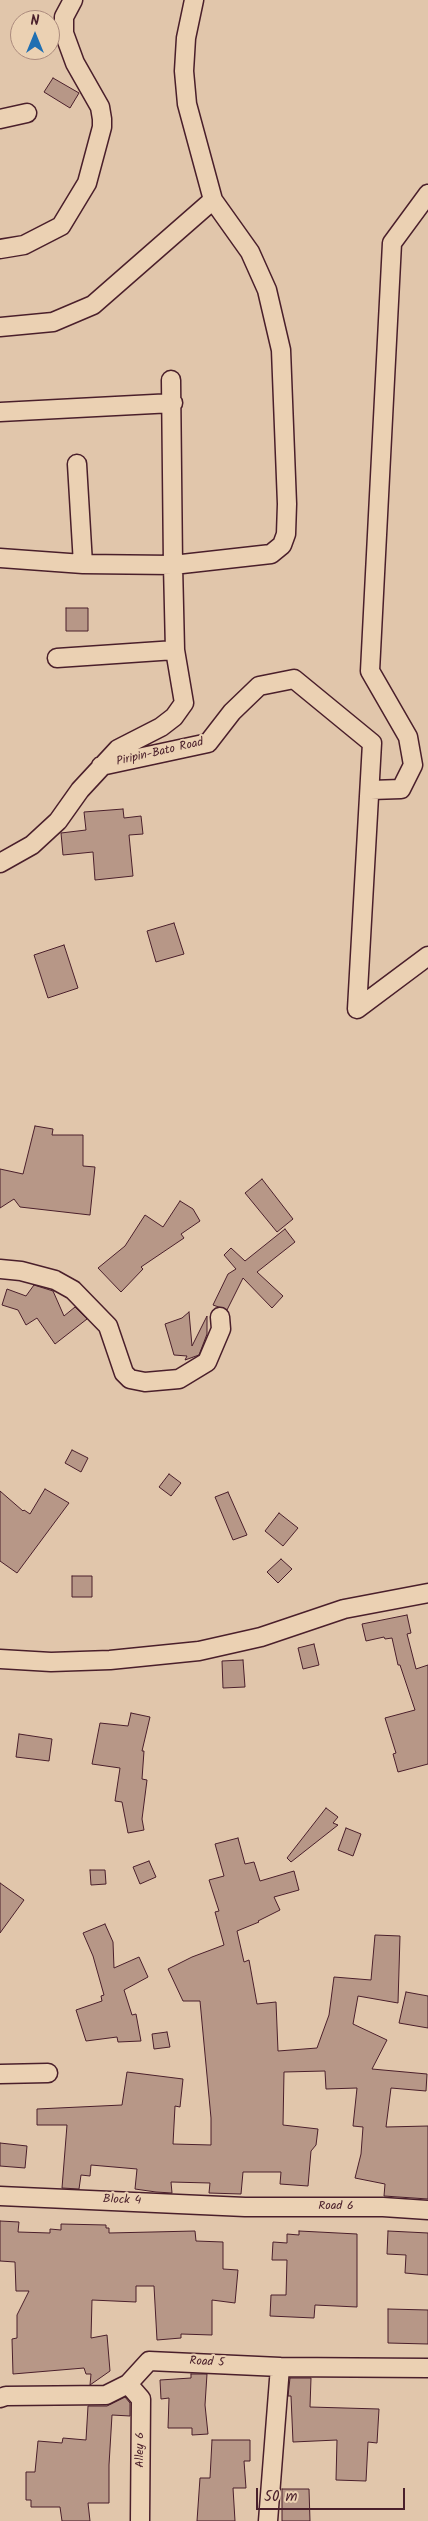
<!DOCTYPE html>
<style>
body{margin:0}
#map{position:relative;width:428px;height:2521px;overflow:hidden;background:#e1c6ab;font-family:Kalam,sans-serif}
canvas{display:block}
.north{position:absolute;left:10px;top:10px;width:50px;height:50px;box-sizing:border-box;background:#ebd1b3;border:1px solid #ab8a7d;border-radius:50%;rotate:0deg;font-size:14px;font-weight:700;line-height:20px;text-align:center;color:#4a1f2b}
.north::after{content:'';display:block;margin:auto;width:18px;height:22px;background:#1f6fb2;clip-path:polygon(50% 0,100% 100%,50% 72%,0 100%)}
.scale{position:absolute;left:256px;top:2488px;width:149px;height:22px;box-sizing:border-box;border:2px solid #4a1f2b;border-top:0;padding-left:6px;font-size:15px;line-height:18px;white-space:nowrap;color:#4a1f2b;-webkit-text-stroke:4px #ebd1b3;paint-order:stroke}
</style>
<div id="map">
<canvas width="428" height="2521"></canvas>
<div class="north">N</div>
<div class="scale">50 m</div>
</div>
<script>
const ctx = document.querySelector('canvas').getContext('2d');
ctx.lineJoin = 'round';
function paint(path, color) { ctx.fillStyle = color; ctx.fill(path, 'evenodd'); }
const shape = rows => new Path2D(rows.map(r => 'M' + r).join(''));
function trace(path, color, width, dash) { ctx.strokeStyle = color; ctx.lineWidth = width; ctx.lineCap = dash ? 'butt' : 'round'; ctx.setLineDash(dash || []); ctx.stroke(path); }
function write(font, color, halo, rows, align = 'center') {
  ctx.font = font + ' Kalam,sans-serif'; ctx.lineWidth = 4; ctx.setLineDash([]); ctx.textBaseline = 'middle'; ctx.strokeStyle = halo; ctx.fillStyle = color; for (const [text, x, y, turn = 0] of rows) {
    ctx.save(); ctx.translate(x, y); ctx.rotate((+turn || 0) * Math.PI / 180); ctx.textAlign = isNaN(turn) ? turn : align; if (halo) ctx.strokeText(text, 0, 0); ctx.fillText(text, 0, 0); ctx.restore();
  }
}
const building = shape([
 [53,78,79,93,70,108,44,92,53,78],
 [66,608,88,608,88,631,66,631,66,608],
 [123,809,124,818,141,816,143,834,129,835,133,876,95,880,93,852,63,855,61,833,86,830,84,812,123,809],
 [174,923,184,954,156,962,147,931,174,923],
 [64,945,78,988,48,998,34,955,64,945],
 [35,1126,53,1129,52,1135,83,1135,83,1166,95,1167,90,1215,20,1207,14,1199,0,1208,0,1169,23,1174,35,1126],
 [262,1179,293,1219,277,1232,245,1193,262,1179],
 [180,1201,193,1209,200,1221,181,1234,184,1238,141,1267,143,1269,121,1292,98,1268,125,1246,145,1215,163,1227,180,1201],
 [285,1229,295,1242,257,1272,283,1296,272,1308,243,1278,227,1310,213,1305,228,1274,236,1269,224,1255,231,1248,245,1261,285,1229],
 [34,1285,53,1291,64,1316,75,1307,87,1319,55,1344,37,1318,26,1325,18,1310,2,1305,7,1289,26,1296,34,1285],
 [189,1312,192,1346,207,1316,207,1334,199,1355,185,1360,187,1356,174,1355,165,1324,182,1318,189,1312],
 [72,1450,88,1458,81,1472,65,1463,72,1450],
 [169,1474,181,1483,171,1496,159,1487,169,1474],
 [45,1489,69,1503,17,1573,0,1561,0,1491,23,1511,24,1510,30,1514,45,1489],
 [228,1492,247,1535,233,1540,215,1497,228,1492],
 [279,1513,298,1528,283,1546,265,1531,279,1513],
 [281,1559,292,1569,278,1583,267,1572,281,1559],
 [72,1576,92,1576,92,1597,72,1597,72,1576],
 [407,1615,411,1633,407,1634,416,1669,428,1665,428,1764,398,1772,393,1754,396,1753,385,1718,415,1710,400,1665,398,1665,392,1638,385,1639,384,1637,366,1641,362,1624,407,1615],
 [314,1644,319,1665,303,1669,298,1648,314,1644],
 [243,1660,245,1687,223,1688,222,1661,243,1660],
 [131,1713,150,1717,142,1751,144,1751,142,1779,147,1780,142,1819,144,1830,128,1833,122,1802,115,1801,120,1768,92,1764,100,1723,128,1726,131,1713],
 [19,1734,52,1739,49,1761,16,1757,19,1734],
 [326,1808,338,1817,333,1823,338,1825,291,1862,287,1858,326,1808],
 [346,1828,361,1834,353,1856,338,1850,346,1828],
 [238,1838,245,1864,254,1862,260,1881,294,1871,299,1890,274,1897,280,1910,258,1921,259,1922,237,1931,244,1962,249,1960,257,2004,276,2002,278,2051,317,2048,329,2015,334,1977,371,1980,375,1935,400,1936,398,2003,358,1996,353,2024,387,2040,372,2069,427,2074,426,2091,391,2088,386,2127,428,2126,428,2199,384,2196,385,2184,355,2178,361,2154,363,2127,353,2126,357,2088,326,2089,325,2071,284,2072,283,2125,318,2129,316,2145,311,2151,308,2186,280,2184,281,2172,243,2172,241,2194,209,2193,210,2183,171,2182,172,2193,156,2192,135,2189,137,2169,91,2165,90,2176,81,2175,79,2189,62,2188,67,2125,37,2125,37,2109,122,2105,127,2072,183,2079,180,2107,175,2106,173,2144,211,2145,211,2118,200,2001,183,2001,168,1969,192,1957,224,1945,215,1912,219,1911,209,1880,224,1876,215,1844,238,1838],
 [149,1861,156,1877,140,1884,133,1867,149,1861],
 [90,1870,105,1870,106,1884,91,1885,90,1870],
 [0,1883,24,1900,0,1933,0,1883],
 [105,1924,113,1942,114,1968,139,1957,148,1977,124,1990,132,2015,136,2014,141,2041,118,2042,117,2037,86,2041,76,2010,102,2001,101,1996,104,1995,93,1956,83,1933,105,1924],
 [406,1992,428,1996,428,2028,399,2023,406,1992],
 [167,2032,170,2047,154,2049,152,2034,167,2032],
 [0,2143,27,2146,25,2168,0,2166,0,2143],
 [0,2221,19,2222,18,2232,50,2233,50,2229,61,2230,61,2224,106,2225,106,2228,109,2228,109,2233,195,2231,196,2241,223,2242,223,2269,238,2270,235,2303,212,2300,212,2335,181,2334,181,2338,157,2340,154,2286,136,2286,136,2302,92,2300,91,2338,107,2335,110,2371,90,2385,91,2374,86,2374,84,2368,13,2374,12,2339,17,2338,17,2315,29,2291,16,2291,15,2262,0,2261,0,2221],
 [299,2231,357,2234,357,2307,315,2305,314,2318,270,2316,271,2295,286,2295,287,2260,272,2260,273,2242,287,2243,287,2234,299,2235,299,2231],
 [388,2231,428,2233,428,2275,405,2273,406,2255,387,2254,388,2231],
 [388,2309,428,2310,428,2344,388,2343,388,2309],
 [191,2374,207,2374,205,2405,208,2434,192,2435,192,2428,168,2428,169,2398,161,2399,160,2380,191,2378,191,2374],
 [290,2378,311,2378,310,2407,379,2409,377,2443,368,2442,366,2481,336,2480,337,2440,293,2442,291,2396,288,2396,290,2378],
 [125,2397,130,2403,130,2416,112,2415,109,2465,109,2503,88,2503,90,2521,62,2521,60,2507,31,2507,31,2500,26,2500,26,2472,35,2472,38,2441,62,2443,63,2438,86,2440,88,2406,107,2406,125,2397],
 [212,2440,250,2440,250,2461,244,2461,246,2488,233,2488,235,2521,197,2521,200,2478,210,2478,212,2440],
 [282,2489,309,2489,310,2521,282,2521,282,2489]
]);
paint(building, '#b79787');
trace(building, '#4a1f2b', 1);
const minor = shape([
 [0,119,27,113],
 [0,249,24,245,61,226,87,183,102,127,102,119,100,107,75,63,64,33,64,17,73,0],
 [0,327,53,322,93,305,213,200],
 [0,412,173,403],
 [77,464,83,564],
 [0,558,83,564,173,565,171,380],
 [57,658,175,650],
 [101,766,208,743,232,712,259,686,294,679,372,743,357,1009,428,956],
 [371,790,401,789,413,765,408,737,370,671,392,243,428,194],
 [0,863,32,845,58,821,80,790,118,749,161,727,174,717,184,703,175,650,173,565,271,554,282,545,286,534,287,504,281,350,267,290,250,252,213,200,187,104,184,71,186,38,194,0],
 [0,1269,21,1271,55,1280,73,1290,108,1326,124,1373,130,1379,145,1382,179,1379,207,1362,221,1329,220,1317],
 [0,1659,51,1662,110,1660,199,1651,261,1637,344,1609,428,1593],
 [0,2074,48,2073],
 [0,2196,245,2207,383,2207,428,2210],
 [128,2384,141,2399,140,2521],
 [0,2398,6,2396,106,2395,128,2384,149,2361,280,2367,428,2368],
 [268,2521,280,2367]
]);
trace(minor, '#4a1f2b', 21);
trace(minor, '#ebd1b3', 18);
write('12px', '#4a1f2b', '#ebd1b3', [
 ["Piripin-Bato Road",160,753,-13],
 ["Block 4",122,2201,2],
 ["Road 6",336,2207],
 ["Road 5",207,2363,3],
 ["Alley 6",141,2450,-90]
]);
</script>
